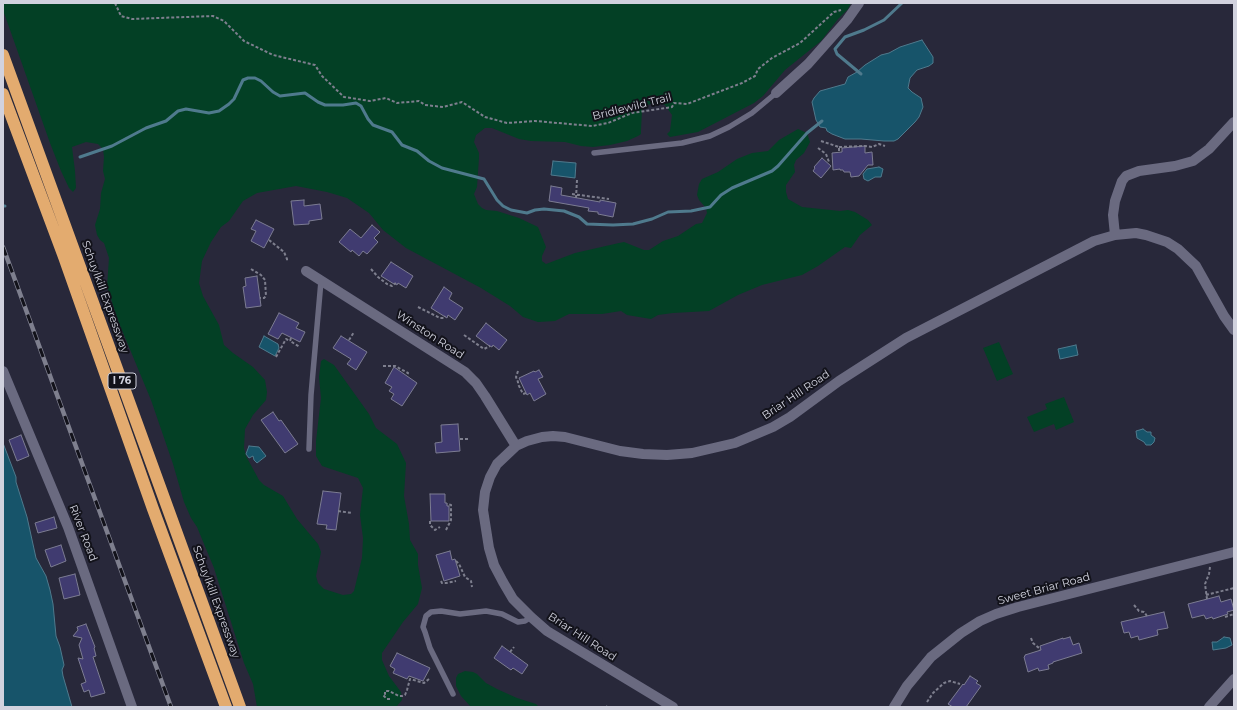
<!DOCTYPE html>
<style>
body{margin:0}
#map{position:relative;width:1237px;height:710px;overflow:hidden;background:#28283a;font-family:Montserrat,sans-serif}
canvas{display:block}
.frame{position:absolute;inset:0;border:4px solid #d1d2de;pointer-events:none}
</style>
<div id="map">
<canvas width="1237" height="710"></canvas>
<div class="frame"></div>
</div>
<script>
const ctx = document.querySelector('canvas').getContext('2d');
ctx.lineJoin = 'round';
function paint(path, color) { ctx.fillStyle = color; ctx.fill(path, 'evenodd'); }
const shape = rows => new Path2D(rows.map(r => 'M' + r).join(''));
function trace(path, color, width, dash) { ctx.strokeStyle = color; ctx.lineWidth = width; ctx.lineCap = dash ? 'butt' : 'round'; ctx.setLineDash(dash || []); ctx.stroke(path); }
function write(font, color, halo, rows, align = 'center') {
  ctx.font = font + ' Montserrat,sans-serif'; ctx.lineWidth = 4; ctx.setLineDash([]); ctx.textBaseline = 'middle'; ctx.strokeStyle = halo; ctx.fillStyle = color; for (const [text, x, y, turn = 0] of rows) {
    ctx.save(); ctx.translate(x, y); ctx.rotate((+turn || 0) * Math.PI / 180); ctx.textAlign = isNaN(turn) ? turn : align; if (halo) ctx.strokeText(text, 0, 0); ctx.fillText(text, 0, 0); ctx.restore();
  }
}
paint(shape([
 [3,3,851,3,848,9,838,19,821,41,785,70,763,96,754,103,698,132,670,137,667,134,670,131,672,115,665,105,657,102,644,106,642,110,641,130,641,134,638,136,627,141,610,145,593,147,581,146,565,142,531,141,519,139,492,128,485,128,476,135,474,142,479,153,479,158,477,187,474,194,478,204,482,208,486,210,497,211,519,218,538,227,546,247,542,256,542,261,546,264,575,253,619,243,624,242,644,250,649,250,663,241,678,236,696,224,702,223,707,213,706,208,699,200,697,195,699,184,702,179,718,172,737,159,752,153,768,151,779,140,798,129,807,133,810,142,804,153,796,160,794,165,795,172,786,185,786,192,788,199,802,207,840,211,848,210,855,212,868,220,872,225,860,235,851,248,845,247,818,266,802,275,762,285,738,295,709,311,673,313,658,315,651,319,627,315,621,311,602,314,569,314,555,321,538,322,523,317,510,306,481,288,406,248,383,230,369,213,347,198,327,192,296,186,257,193,243,201,229,221,221,227,211,242,202,261,199,283,203,296,219,325,224,345,233,353,253,367,265,380,267,392,266,400,253,415,245,429,244,448,246,456,259,480,264,485,283,496,297,519,318,544,321,552,316,576,318,583,324,589,343,595,351,594,354,591,362,558,363,538,360,515,363,488,358,478,322,466,316,456,316,441,321,398,319,377,321,361,324,359,334,365,369,414,376,428,397,444,406,463,404,496,409,524,410,540,418,554,418,565,422,588,418,604,403,622,382,653,382,660,389,676,401,692,402,700,397,706,394,707,257,707,253,684,244,663,214,568,197,527,191,518,184,502,173,464,151,400,119,323,107,287,109,258,104,243,100,240,97,235,95,225,100,209,101,193,105,179,103,171,104,157,103,149,98,144,86,142,72,147,75,171,76,188,73,192,69,188,61,171,50,143,3,10],
 [999,342,1013,374,997,381,983,348],
 [1064,397,1074,422,1056,430,1054,424,1034,432,1027,417,1047,409,1045,404],
 [465,671,473,672,477,674,486,683,497,689,517,698,536,704,539,707,471,707,461,696,456,686,456,678,458,674]
]), '#034025');
const water = shape([
 [922,40,933,57,933,63,929,66,917,70,910,78,908,88,912,92,921,98,923,107,919,117,915,122,898,139,894,141,884,141,861,139,845,139,832,134,827,131,826,128,820,127,816,120,812,102,814,98,820,91,845,84,848,77,857,72,865,65,881,55,889,53,900,47,922,40],
 [553,161,576,163,575,178,551,175,553,161],
 [879,167,883,169,881,177,875,177,868,181,864,179,863,174,867,169,879,167],
 [264,336,278,344,279,348,275,356,259,347,264,336],
 [1076,345,1078,355,1060,359,1058,349,1076,345],
 [1143,429,1147,432,1151,432,1151,435,1155,438,1154,442,1151,445,1146,445,1144,442,1137,438,1136,431,1143,429],
 [3,443,16,477,16,482,27,517,36,558,46,576,50,590,53,604,56,636,60,647,64,665,62,670,63,676,72,707,3,707,3,443],
 [249,446,259,447,266,456,257,463,254,460,253,456,249,458,246,454,249,446],
 [1224,637,1230,638,1232,645,1226,648,1213,650,1212,642,1217,642,1224,637]
]);
paint(water, '#17546a');
trace(water, '#4f7a8d', 1);
trace(shape([
 [861,74,837,54,835,49,845,37,864,30,884,20,902,3],
 [80,157,112,146,146,128,166,121,178,111,186,109,209,113,219,111,229,104,234,99,243,80,248,78,255,78,261,81,273,92,280,96,305,93,318,102,325,105,343,105,356,103,361,106,368,119,373,125,392,132,402,145,417,151,429,161,442,168,484,179,497,200,503,206,511,210,527,213,535,210,544,209,564,211,579,217,587,224,613,225,633,224,652,219,668,212,691,211,710,207,721,195,732,188,772,171,778,166,807,133,822,121],
 [3,206,5,206]
]), '#4f7a8d', 3);
const building = shape([
 [865,146,865,153,872,152,873,165,868,165,859,176,851,177,850,172,844,172,843,170,840,170,840,169,833,170,832,153,842,152,842,148,865,146],
 [822,158,831,166,821,178,813,171,815,168,814,167,822,158],
 [551,186,562,188,561,195,600,202,600,200,616,203,613,217,598,214,598,212,588,211,589,208,549,201,551,186],
 [304,200,304,206,320,204,322,219,309,221,309,224,294,225,291,201,304,200],
 [256,220,274,229,264,248,251,241,256,231,251,229,256,220],
 [372,225,380,232,374,238,378,242,367,254,363,251,359,256,352,250,351,252,339,242,350,229,361,238,372,225],
 [391,262,413,276,406,288,398,283,397,285,394,283,394,284,381,276,391,262],
 [257,276,261,306,246,308,243,287,246,286,245,278,257,276],
 [444,287,452,293,449,299,463,308,455,320,448,315,447,318,431,308,444,287],
 [279,313,299,323,296,328,305,332,300,342,282,333,278,339,268,334,279,313],
 [486,323,507,340,499,350,493,345,492,347,488,345,476,336,486,323],
 [341,336,367,352,356,370,347,364,351,359,333,348,341,336],
 [394,367,417,383,402,406,391,399,394,394,389,391,392,387,385,383,394,367],
 [539,370,543,377,538,379,546,394,534,401,530,393,527,395,519,378,534,371,535,372,539,370],
 [273,412,279,421,281,420,298,444,285,453,261,420,273,412],
 [458,424,460,451,436,453,435,443,442,442,441,425,458,424],
 [21,435,29,456,17,461,9,440,21,435],
 [323,491,341,493,336,530,326,529,327,525,317,524,323,491],
 [430,494,445,494,445,503,447,503,447,506,449,506,449,521,431,521,430,494],
 [54,517,57,528,38,533,35,523,54,517],
 [61,545,66,561,51,567,45,550,61,545],
 [450,551,452,560,455,559,460,576,444,581,436,555,450,551],
 [75,574,80,595,64,599,59,578,75,574],
 [1219,596,1221,602,1231,599,1234,610,1227,612,1228,614,1213,619,1212,617,1206,619,1204,615,1192,618,1188,604,1219,596],
 [1164,612,1168,628,1157,630,1158,635,1139,640,1138,636,1131,638,1129,632,1124,633,1121,622,1164,612],
 [86,624,95,647,94,648,96,656,93,657,105,693,91,697,89,690,84,692,81,684,86,682,78,658,83,659,79,645,82,638,73,636,78,630,77,627,86,624],
 [1070,637,1073,645,1079,643,1082,653,1053,662,1053,663,1048,665,1049,669,1039,671,1038,668,1028,672,1024,657,1025,656,1025,655,1041,650,1040,646,1063,638,1063,639,1070,637],
 [502,646,528,665,522,674,513,668,511,670,494,658,502,646],
 [397,653,430,668,423,681,409,676,407,679,393,673,395,669,390,666,397,653],
 [970,676,978,681,976,683,981,686,966,707,953,707,948,704,963,684,964,685,970,676]
]);
paint(building, '#403b70');
trace(building, '#7c7c92', 1);
trace(shape([
 [115,3,121,16,132,19,213,16,224,21,244,41,273,55,315,65,322,76,344,97,370,101,386,98,397,103,419,101,425,105,443,107,462,102,485,117,507,123,535,121,592,126,608,123,632,113,672,107,674,103,687,104,742,83,755,76,758,69,772,58,800,43,834,12,841,10],
 [821,141,839,147,839,152],
 [839,147,865,146,872,147,879,144,885,146],
 [818,148,826,154,829,162],
 [572,194,609,199],
 [576,198,577,180],
 [269,240,284,252,287,259,287,262],
 [251,269,261,275,265,280,266,296,264,298,260,298],
 [371,269,378,277,387,284,392,286,396,283],
 [418,307,440,318,444,318,445,316],
 [464,335,484,349,490,346],
 [291,338,290,341,300,347],
 [349,340,354,332],
 [276,357,286,339,290,341],
 [383,366,395,366,408,373,407,376],
 [518,371,516,377,518,382,518,384,523,394,526,393],
 [460,439,469,439],
 [338,511,352,513],
 [430,521,430,525,435,530,440,527],
 [446,530,451,520,451,505,447,504],
 [456,561,459,564,465,577,471,581,472,587],
 [441,581,442,583,446,583,456,581],
 [1206,595,1234,588],
 [1207,599,1205,584,1209,574,1210,567],
 [1134,605,1139,611,1144,612,1147,616],
 [1225,617,1234,614],
 [1031,638,1033,643,1039,648,1040,650],
 [510,652,514,647],
 [390,699,387,699,383,695,385,694,385,691,389,691,399,696,402,696,405,695,407,690,410,679,424,683,429,679],
 [927,702,933,693,944,683,950,681,960,684],
 [606,706,607,707]
]), '#7e7f8e', 2, [3, 2]);
trace(shape([
 [594,153,682,143,710,136,729,127,752,113,776,93],
 [309,449,311,395,321,281],
 [453,694,430,648,425,632,423,627,426,616,431,612,441,611,460,614,486,611,502,614,518,622,525,621,531,617]
]), '#6a6a80', 5.5);
trace(shape([
 [776,93,808,64,847,20,859,3],
 [1115,235,1113,215,1115,201,1122,181,1126,176,1139,171,1175,166,1193,161,1209,149,1234,122],
 [306,271,465,372,476,383,485,396,516,446],
 [673,707,547,631,531,617,513,599,503,582,494,565,489,548,483,510,485,492,490,477,497,464,516,446,527,441,542,437,553,436,565,437,620,451,643,454,667,455,692,453,735,443,773,427,790,417,839,381,906,338,1094,241,1115,235,1136,233,1146,235,1167,242,1178,249,1196,266,1224,316,1234,330],
 [894,707,907,686,931,657,961,633,980,621,996,614,1018,607,1234,552]
]), '#6a6a80', 10);
trace(shape([
 [3,371,68,527,132,707],
 [1209,707,1234,679]
]), '#6a6a80', 10);
trace(shape([
 [3,55,240,707],
 [3,94,64,257,153,509,226,707]
]), '#e3ab6f', 12);
const rail = shape([
 [3,247,171,707]
]);
trace(rail, '#7e7f8e', 4.5);
trace(rail, '#12121a', 3, [9]);
for (const [x, y, w] of [
 [122,381,28]
]) { const box = new Path2D(); box.roundRect(x - w / 2, y - 8, w, 16, 3); ctx.fillStyle = '#12121a'; ctx.fill(box); trace(box, '#d1d2de', 1); }
write('bold 10px', '#d1d2de', null, [
 ["I 76",122,381]
]);
write('11px', '#d1d2de', '#12121a', [
 ["Bridlewild Trail",632,107,-14],
 ["Schuylkill Expressway",105,297,70],
 ["Winston Road",430,335,33],
 ["Briar Hill Road",796,395,-34],
 ["River Road",83,533,69],
 ["Sweet Briar Road",1044,589,-15],
 ["Schuylkill Expressway",216,602,70],
 ["Briar Hill Road",582,637,33]
]);
</script>
